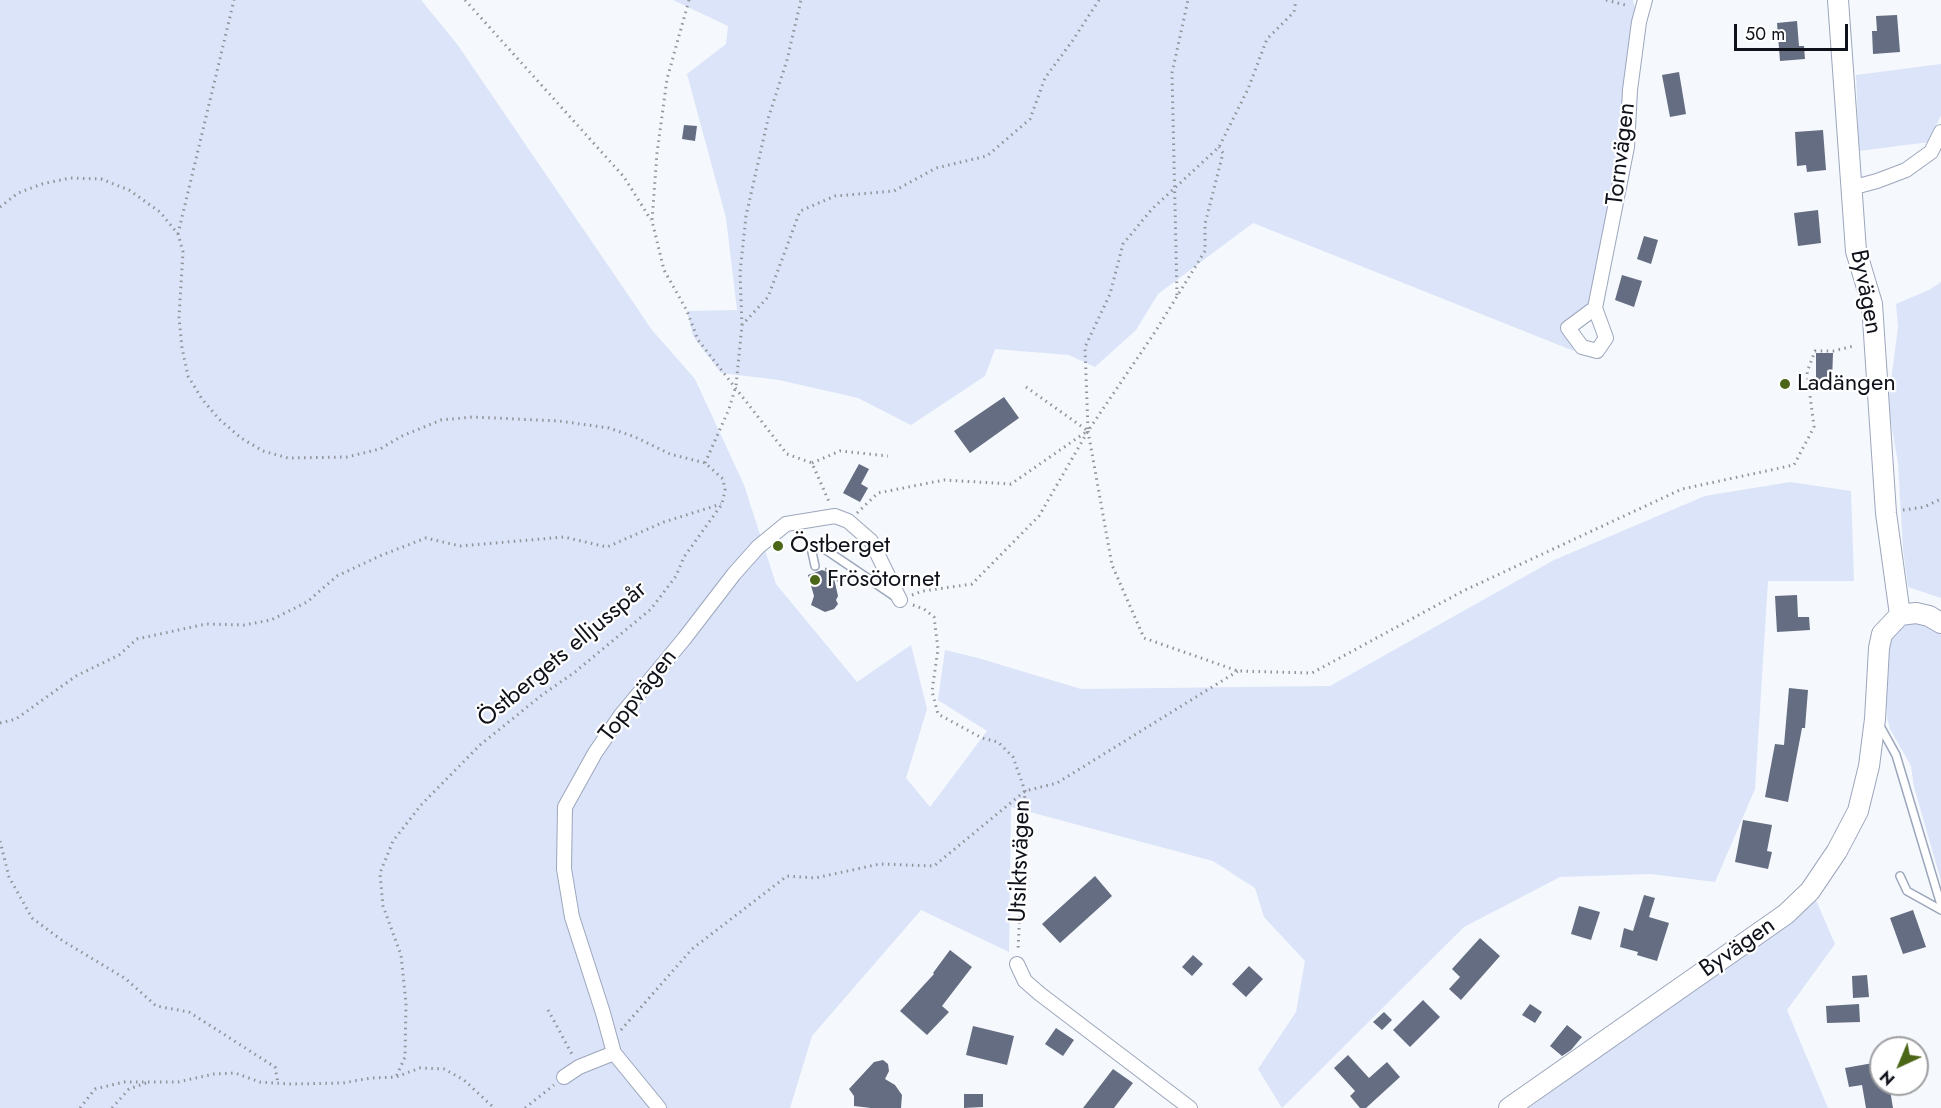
<!DOCTYPE html>
<html>
<head>
<meta charset="utf-8">
<style>
	body { margin:0 }
	#map { position:relative; width:1941px; height:1108px; overflow:hidden; background:#f5f8fc; font-family:Jost,sans-serif }
	canvas { display:block }
	.north { position:absolute; left:1869px; top:1036px; width:60px; height:60px; box-sizing:border-box; background:#fff; border:2px solid #9fa0a3; border-radius:50%; rotate:224deg; font-size:16px; font-weight:700; line-height:24px; text-align:center; color:#0f121a }
	.north::after { content:''; display:block; margin:auto; width:21px; height:27px; background:#4b6617; clip-path:polygon(50% 0,100% 100%,50% 72%,0 100%) }
	.scale { position:absolute; left:1734px; top:24px; width:114px; height:27px; box-sizing:border-box; border:3px solid #0f121a; border-top:0; padding-left:8px; font-size:18px; line-height:21px; white-space:nowrap; color:#0f121a; -webkit-text-stroke:4px #fff; paint-order:stroke }
</style>
</head>
<body>
<div id="map">
<canvas width="1941" height="1108"></canvas>
<div class="north">N</div>
<div class="scale">50 m</div>
</div>
<script>
const context = document.querySelector('canvas').getContext('2d');
context.lineJoin = 'round';
function fillPath(path, color) {
  context.fillStyle = color;
  context.fill(path, 'evenodd');
}
function shape(rows) {
  const path = new Path2D();
  for (const r of rows) {
    path.moveTo(r[0], r[1]);
    for (let i = 2; i < r.length; i += 2) path.lineTo(r[i], r[i + 1]);
  }
  return path;
}
function strokePath(path, color, width, dash) {
  context.strokeStyle = color;
  context.lineWidth = width;
  context.lineCap = dash ? 'butt' : 'round';
  context.setLineDash(dash || []);
  context.stroke(path);
}
function label(font, color, halo, rows, align = 'center') {
  context.font = font + ' Jost,sans-serif';
  context.lineWidth = 4.5;
  context.setLineDash([]);
  context.textBaseline = 'middle';
  context.strokeStyle = halo;
  context.fillStyle = color;
  for (const [text, x, y, turn = 0] of rows) {
    context.save();
    context.translate(x, y);
    context.rotate((+turn || 0) * Math.PI / 180);
    context.textAlign = isNaN(turn) ? turn : align;
    if (halo) context.strokeText(text, 0, 0);
    context.fillText(text, 0, 0);
    context.restore();
  }
}
fillPath(shape([
	[0,0,421,0,457,44,652,330,695,379,744,485,776,584,857,682,911,645,927,709,906,778,930,807,987,731,938,700,945,650,978,658,1081,689,1330,686,1554,560,1705,496,1790,482,1851,491,1854,581,1768,581,1755,789,1715,882,1651,874,1560,877,1464,927,1282,1108,1258,1069,1296,1012,1305,961,1264,917,1255,888,1213,861,1011,807,1009,952,921,910,812,1036,790,1108,0,1108],
	[673,0,1633,0,1636,12,1623,145,1590,304,1565,325,1574,351,1253,223,1158,294,1136,330,1095,367,1069,355,995,349,985,376,911,425,858,398,779,380,721,373,693,336,687,311,737,310,726,218,687,74,726,44,728,26],
	[1941,64,1941,115,1929,142,1859,151,1856,75],
	[1941,282,1941,598,1908,587,1903,549,1898,463,1888,405,1898,327,1896,304,1929,290],
	[1922,622,1932,626,1941,635,1941,881,1914,787,1911,766,1890,729,1887,718,1886,658,1888,645,1893,635,1900,627,1908,623],
	[1815,898,1835,944,1787,1010,1828,1108,1529,1108,1695,988]
]), '#dbe4f9');
fillPath(shape([
	[1897,15,1900,52,1873,54,1872,31,1877,31,1876,16],
	[1797,21,1799,46,1804,46,1805,59,1780,61,1777,23],
	[1679,72,1686,114,1670,117,1662,75],
	[684,125,697,126,695,141,682,139],
	[1823,130,1826,170,1807,172,1806,165,1797,166,1795,132],
	[1818,210,1821,243,1798,246,1794,213],
	[1644,236,1658,240,1651,264,1637,259],
	[1622,275,1642,281,1634,307,1615,300],
	[1816,353,1833,353,1832,381,1816,381],
	[1004,397,1019,418,970,453,954,431],
	[859,464,869,469,861,484,868,488,860,502,843,493],
	[822,570,833,574,838,596,836,600,838,604,834,609,825,612,811,605,814,596,808,575],
	[1797,595,1798,617,1809,617,1810,630,1777,632,1775,596],
	[1789,688,1808,690,1805,728,1802,728,1788,802,1765,797,1775,744,1784,745],
	[1743,820,1772,825,1767,851,1772,852,1768,869,1735,862],
	[1095,876,1112,896,1060,943,1042,924],
	[1644,895,1655,898,1649,917,1669,923,1657,961,1637,955,1638,952,1620,947,1624,928,1633,931],
	[1579,906,1600,912,1591,940,1571,934],
	[1913,910,1926,947,1903,954,1890,918],
	[1480,938,1500,956,1461,1000,1449,989,1460,977,1452,969],
	[950,950,972,967,942,1006,949,1012,927,1035,900,1011,934,974,933,973],
	[1193,955,1203,964,1192,976,1182,967],
	[1249,966,1263,979,1246,997,1232,984],
	[1867,975,1869,997,1853,998,1852,976],
	[1423,1000,1440,1017,1410,1047,1393,1030],
	[1530,1004,1542,1012,1535,1023,1522,1015],
	[1859,1004,1860,1022,1827,1023,1826,1006],
	[1384,1012,1392,1020,1382,1030,1373,1022],
	[1567,1025,1582,1037,1571,1050,1562,1056,1550,1046],
	[973,1026,1014,1036,1007,1065,966,1055],
	[1056,1028,1074,1040,1063,1056,1045,1044],
	[1348,1055,1369,1078,1387,1062,1400,1077,1366,1108,1360,1108,1350,1096,1355,1091,1334,1068],
	[883,1060,888,1064,889,1071,885,1079,895,1085,902,1095,901,1108,871,1108,854,1106,854,1096,849,1089,874,1062],
	[1873,1063,1876,1078,1881,1077,1881,1084,1889,1084,1893,1108,1866,1108,1862,1085,1849,1087,1845,1068],
	[1113,1069,1133,1083,1114,1108,1083,1108],
	[964,1094,983,1094,983,1107,964,1108]
]), '#646d81');
const lane = shape([
	[815,566,812,552,814,547,826,550,897,598],
	[1880,726,1896,755,1941,905],
	[1900,876,1907,891,1941,910]
]);
const street = shape([
	[1851,188,1877,181,1906,170,1931,152,1941,132],
	[1595,308,1568,328,1582,347,1597,351,1606,338,1595,308,1627,147,1630,90,1639,22,1645,0],
	[1017,964,1025,981,1040,994,1190,1108],
	[614,1053,603,1013,572,917,564,869,565,807,595,753,621,715,684,639,734,574,758,547,786,524,835,516,848,521,871,541,900,600],
	[564,1077,579,1067,614,1053,659,1108]
]);
const secondary = shape([
	[1900,615,1916,613,1929,616,1941,623],
	[1509,1108,1786,914,1810,891,1837,851,1858,811,1869,766,1875,719,1879,648,1882,634,1900,615,1886,513,1872,304,1856,251,1838,0]
]);
strokePath(lane, '#9ca6bc', 10);
strokePath(street, '#9ca6bc', 16);
strokePath(secondary, '#9ca6bc', 22);
strokePath(shape([
	[465,0,624,177,651,220],
	[689,0,667,79,657,153,652,221,664,270,687,311,698,340,787,454,812,463,830,504],
	[1606,0,1629,6],
	[0,207,18,193,42,184,70,178,101,179,129,190,160,212,178,234,183,252,179,317,182,348,188,376,202,399,219,419,241,438,263,451,288,458,347,457,380,449,402,436,441,420,473,417,559,421,609,428,635,437,670,454,705,463,723,479,725,490,722,504,684,557,676,576,651,609,575,672,542,695,480,745,421,805,393,841,380,873,383,906,401,955,406,1003,405,1057,396,1077],
	[178,234,234,0],
	[1177,295,1172,73,1188,0],
	[742,325,740,273,746,216,768,119,787,60,801,0],
	[1026,387,1088,431,1085,347,1110,294,1123,244,1152,209,1219,147,1248,89,1267,39,1294,12,1296,0],
	[1088,431,1112,565,1144,638,1238,671,1312,673,1463,591,1682,489,1794,465,1814,427,1807,372,1815,351,1833,351,1854,346],
	[705,463,729,409,736,386,742,325,768,297,800,211,835,196,894,191,936,168,987,156,1030,119,1045,78,1073,40,1099,0],
	[812,463,840,451,888,456],
	[1903,510,1924,507,1941,499],
	[857,513,878,493,944,480,1011,484,1086,432],
	[825,569,832,571,836,580,852,580],
	[912,595,923,591,972,584,1039,516,1088,431,1155,332,1205,251,1205,224,1223,153,1219,147],
	[913,605,924,609,934,617,938,649,932,691,938,714,982,738,998,742,1013,757,1025,791,1018,951],
	[0,723,16,719,76,676,119,655,137,639,206,624,244,625,271,620,307,602,337,576,382,555,426,538,460,546,564,537,607,547,664,522,721,504],
	[0,841,9,877,32,918,63,941,126,979,156,1006,189,1012,275,1067,278,1083],
	[548,1010,573,1056],
	[621,1030,692,949,787,876,815,878,880,864,934,866,1025,791,1057,783,1238,671],
	[80,1108,95,1089,124,1082,178,1082,214,1074,235,1073,260,1082,289,1084,343,1083,371,1078,396,1077,420,1068,444,1069,464,1080,494,1108],
	[112,1108,129,1089,146,1083],
	[525,1108,554,1085]
]), '#909399', 3, [1.5, 4.5]);
strokePath(lane, '#fff', 7);
strokePath(street, '#fff', 14);
strokePath(secondary, '#fff', 20);
for (const [x, y, r, color] of [
	[1785,384,6,"#4b6617"],
	[778,546,6,"#4b6617"],
	[815,580,6,"#4b6617"]
]) {
  const dot = new Path2D();
  dot.arc(x, y, r, 0, 2 * Math.PI);
  context.fillStyle = color;
  context.fill(dot);
  strokePath(dot, '#fff', 2);
}
label('24px', '#0f121a', '#fff', [
	["Tornvägen",1622,154,-83],
	["Byvägen",1865,292,79],
	["Östbergets elljusspår",563,655,-40],
	["Toppvägen",639,696,-52],
	["Utsiktsvägen",1021,861,-88],
	["Byvägen",1738,948,-35]
]);
label('24px', '#0f121a', '#fff', [
	["Ladängen",1797,384],
	["Östberget",790,546],
	["Frösötornet",827,580]
], 'left');
</script>
</body>
</html>
